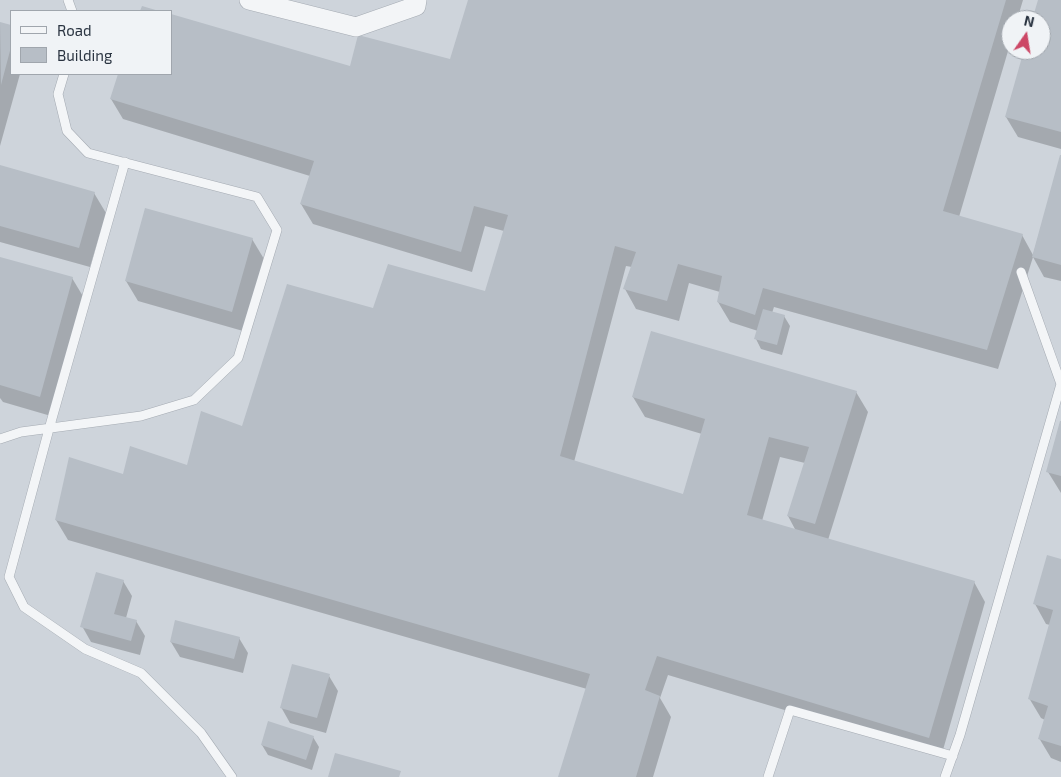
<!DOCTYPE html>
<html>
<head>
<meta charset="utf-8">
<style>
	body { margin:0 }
	#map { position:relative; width:1061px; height:777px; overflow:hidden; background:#e0e4e9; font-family:"Exo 2",sans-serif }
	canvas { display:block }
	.legend { position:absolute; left:10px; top:10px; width:162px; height:65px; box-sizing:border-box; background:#f0f3f6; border:1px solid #a0a6ad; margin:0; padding:6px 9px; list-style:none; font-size:15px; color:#293340 }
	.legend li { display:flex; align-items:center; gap:10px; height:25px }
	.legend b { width:25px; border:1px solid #a0a6ad }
	.north { position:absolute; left:1001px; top:10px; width:50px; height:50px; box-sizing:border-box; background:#f0f3f6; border:1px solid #a0a6ad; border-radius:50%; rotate:13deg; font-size:14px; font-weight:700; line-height:20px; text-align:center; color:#293340 }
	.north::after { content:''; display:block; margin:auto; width:18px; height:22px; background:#cc4766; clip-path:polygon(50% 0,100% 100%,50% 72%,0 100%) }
</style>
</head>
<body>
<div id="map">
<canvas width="1061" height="777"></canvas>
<ul class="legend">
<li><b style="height:6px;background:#f3f5f7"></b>Road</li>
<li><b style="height:14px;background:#b7bec6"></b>Building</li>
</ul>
<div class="north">N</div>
</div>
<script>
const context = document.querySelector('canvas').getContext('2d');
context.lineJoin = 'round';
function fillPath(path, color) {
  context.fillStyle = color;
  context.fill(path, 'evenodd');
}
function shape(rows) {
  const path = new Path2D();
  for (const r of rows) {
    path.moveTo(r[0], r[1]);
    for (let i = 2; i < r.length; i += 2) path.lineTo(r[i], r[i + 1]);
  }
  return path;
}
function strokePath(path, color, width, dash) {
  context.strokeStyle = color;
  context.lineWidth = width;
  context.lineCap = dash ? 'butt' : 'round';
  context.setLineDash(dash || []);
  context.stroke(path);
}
fillPath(shape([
	[0,0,1061,0,1061,777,0,777],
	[11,11,171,11,171,74,11,74],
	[1011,20,1041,20,1041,50,1011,50]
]), '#ced4db');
fillPath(shape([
	[469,0,1023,0,1017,20,1011,20,1011,41,959,217,1022,235,1033,255,1061,158,1061,281,1044,277,1033,257,998,369,774,307,772,313,784,316,790,326,782,355,761,349,756,339,758,331,730,322,718,302,720,292,689,283,679,321,636,309,625,289,632,267,626,266,574,462,683,496,702,434,645,417,633,397,856,392,868,412,828,540,974,582,985,602,941,757,668,675,660,698,671,717,653,777,560,777,587,689,68,540,56,520,124,476,188,466,243,428,486,293,504,231,485,226,472,272,313,224,301,204,310,176,123,119,111,99,120,74,171,74,351,68,451,60],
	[780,457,805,463,788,516,796,531,762,521],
	[1039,0,1061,0,1061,149,1018,137,1006,117,1025,50,1041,50,1041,20,1034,20],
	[0,23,11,26,11,74,20,74,0,146],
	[0,167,94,193,106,213,90,267,0,242],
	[252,239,264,259,243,331,138,301,126,281],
	[0,262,72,278,84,298,51,416,3,402,0,398],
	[1061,424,1061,493,1048,472],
	[1061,560,1061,762,1051,758,1039,738,1045,720,1041,718,1029,698,1050,625,1046,624,1035,604],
	[123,581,132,596,126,618,136,621,145,636,140,655,91,642,82,626],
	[239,638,248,653,243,673,180,657,171,642],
	[329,676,338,691,326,733,290,723,281,707],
	[313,737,319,747,312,770,268,755,262,745]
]), '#0003');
fillPath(shape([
	[468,0,1006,0,943,211,1023,234,987,350,763,288,755,315,717,302,722,276,678,264,667,301,623,289,636,252,615,246,560,456,683,494,705,419,632,397,651,331,857,391,815,524,787,516,809,447,769,437,747,515,975,581,929,738,657,656,645,690,660,696,636,777,558,777,590,674,55,520,69,457,123,474,130,446,187,465,201,411,242,426,287,284,373,308,388,264,485,291,508,215,474,206,461,252,300,204,314,161,110,99,118,74,171,74,171,14,350,66,358,35,450,59],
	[1038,0,1061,0,1061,132,1005,117,1024,50,1041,50,1041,20,1032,20],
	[142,6,159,11,140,11],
	[0,22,11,25,11,47,1,85],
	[1060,155,1061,155,1061,265,1032,257],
	[0,165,95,192,79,248,0,226],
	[145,208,253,238,232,312,125,281],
	[0,257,73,277,40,397,0,385],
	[763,309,785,315,777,345,754,339],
	[1060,421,1061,421,1061,476,1046,472],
	[1047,555,1061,559,1061,746,1038,739,1048,706,1028,699,1053,610,1033,604],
	[96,572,124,580,114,614,137,620,131,641,80,627],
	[175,620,240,637,234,659,170,642],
	[292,664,330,674,317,718,280,708],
	[268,721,314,736,306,760,261,745],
	[335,753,401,771,399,777,328,777]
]), '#b7bec6');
const service = shape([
	[68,0,72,11],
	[125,162,49,429,9,577,24,607,85,649,141,673,201,733,232,777],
	[1021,272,1061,384],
	[0,439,21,432,141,416,194,400,238,358,277,230,257,197,88,153,67,131,58,94,64,74],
	[768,777,790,710,953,756],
	[945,777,960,735,1061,384]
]);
const minor = shape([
	[249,0,356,27,416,6,417,0]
]);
strokePath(service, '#a5abb3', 10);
strokePath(minor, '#a5abb3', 20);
strokePath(service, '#f3f5f7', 9);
strokePath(minor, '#f3f5f7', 19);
</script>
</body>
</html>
